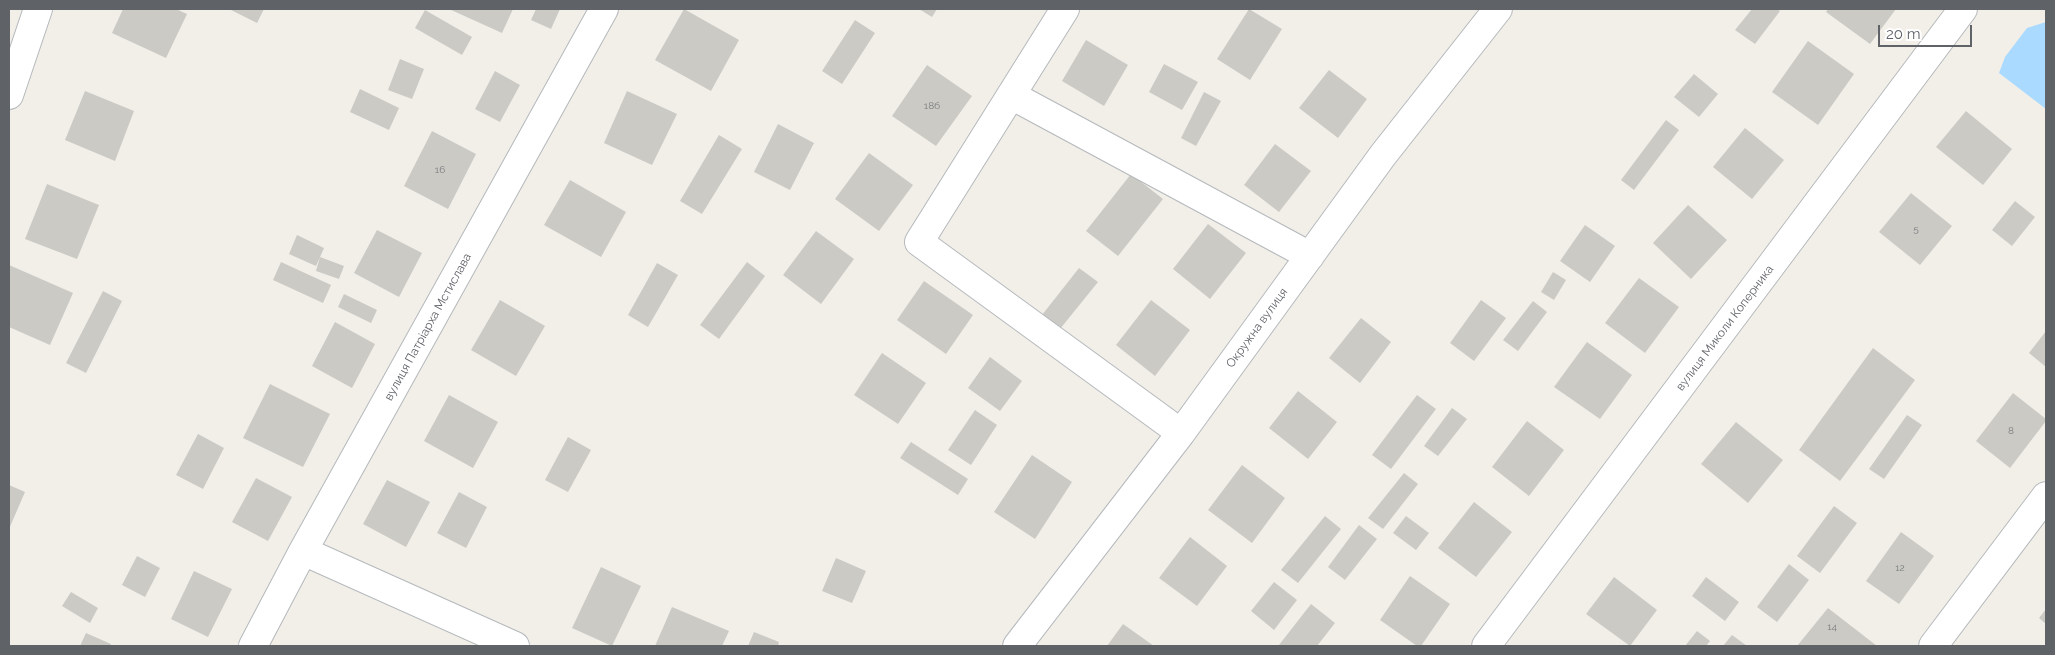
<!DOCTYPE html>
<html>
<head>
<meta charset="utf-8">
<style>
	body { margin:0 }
	#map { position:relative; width:2055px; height:655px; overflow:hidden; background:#f1efe8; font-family:Raleway,sans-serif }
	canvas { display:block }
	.frame { position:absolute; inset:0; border:10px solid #5f6368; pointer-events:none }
	.scale { position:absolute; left:1878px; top:25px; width:94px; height:22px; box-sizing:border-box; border:2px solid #5f6368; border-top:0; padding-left:6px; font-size:15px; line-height:18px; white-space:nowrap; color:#5f6368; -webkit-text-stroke:4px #fff; paint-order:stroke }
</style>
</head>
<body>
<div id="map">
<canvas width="2055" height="655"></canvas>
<div class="frame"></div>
<div class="scale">20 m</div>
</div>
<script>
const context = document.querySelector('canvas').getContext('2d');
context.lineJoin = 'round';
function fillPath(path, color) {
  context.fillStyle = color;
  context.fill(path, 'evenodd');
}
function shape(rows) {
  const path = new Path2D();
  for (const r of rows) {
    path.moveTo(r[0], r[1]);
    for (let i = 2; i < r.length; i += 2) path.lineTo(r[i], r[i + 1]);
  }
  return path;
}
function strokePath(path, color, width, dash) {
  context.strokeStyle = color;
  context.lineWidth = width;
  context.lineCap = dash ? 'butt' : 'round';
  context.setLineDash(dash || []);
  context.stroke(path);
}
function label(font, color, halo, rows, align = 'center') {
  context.font = font + ' Raleway,sans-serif';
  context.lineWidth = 5;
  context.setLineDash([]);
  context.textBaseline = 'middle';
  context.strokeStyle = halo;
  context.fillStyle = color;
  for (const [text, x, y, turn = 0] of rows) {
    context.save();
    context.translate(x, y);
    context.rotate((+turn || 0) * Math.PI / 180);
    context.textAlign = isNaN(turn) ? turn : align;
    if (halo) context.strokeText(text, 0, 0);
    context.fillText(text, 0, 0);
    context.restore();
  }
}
fillPath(shape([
	[2046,22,2046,109,1999,73,2005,57,2027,28]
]), '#aadaff');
fillPath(shape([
	[123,9,176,9,187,14,166,58,112,33],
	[229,9,264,9,257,23],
	[449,9,513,9,502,33],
	[536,9,560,9,551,29,531,20],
	[684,9,739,40,711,91,655,60],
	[919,9,937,9,932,17],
	[1249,9,1282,29,1250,80,1217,59],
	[1752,9,1777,9,1780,11,1755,44,1735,30],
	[1828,9,1896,9,1870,44,1826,12],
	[425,10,472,37,462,55,415,28],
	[855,20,875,33,842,84,822,71],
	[1086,40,1128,65,1104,106,1062,81],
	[1808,41,1854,74,1818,125,1772,92],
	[400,59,424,69,412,99,388,90],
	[1164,64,1198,82,1182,110,1149,92],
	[927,65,972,96,936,146,892,116],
	[1329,70,1367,99,1338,138,1299,108],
	[495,71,520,85,500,122,475,109],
	[1694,74,1718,94,1699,117,1674,97],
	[360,89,399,108,389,130,350,112],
	[85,91,134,111,115,161,65,140],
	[627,91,677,114,652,165,604,143],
	[1204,92,1221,101,1196,146,1181,138],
	[1966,111,2012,149,1983,185,1936,147],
	[1666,120,1679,130,1634,190,1621,180],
	[778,124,814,143,790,190,754,172],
	[1745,128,1784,160,1752,199,1713,167],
	[432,131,476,154,448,209,404,186],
	[719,135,742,149,702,214,680,201],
	[1275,144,1311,171,1279,212,1244,185],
	[869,153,913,185,879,231,835,199],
	[1131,174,1163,199,1118,256,1086,231],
	[570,180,626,212,601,257,544,225],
	[47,184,99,205,77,259,25,239],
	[1911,193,1952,226,1920,265,1879,232],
	[2015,201,2035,217,2012,246,1992,230],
	[1688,205,1727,240,1691,279,1653,243],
	[1208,224,1246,253,1210,299,1173,269],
	[1585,225,1615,246,1590,282,1560,261],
	[377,230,422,253,399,297,354,273],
	[816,231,854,259,821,304,783,275],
	[297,235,324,248,320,257,344,266,339,279,316,271,320,257,316,266,289,254],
	[281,262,331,285,323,303,273,280],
	[747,262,765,276,719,339,700,325],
	[657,263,678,275,648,327,628,315],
	[9,265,73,293,50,345,9,327],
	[1079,268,1098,282,1060,329,1042,315],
	[1553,272,1566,280,1554,300,1541,292],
	[1639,278,1679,307,1645,353,1605,323],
	[924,281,973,315,946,354,897,320],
	[103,291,122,301,86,373,66,363],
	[344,294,377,310,371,323,338,307],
	[500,300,545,326,516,376,471,350],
	[1151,300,1190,330,1155,376,1116,345],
	[1481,300,1506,318,1474,361,1450,343],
	[1533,301,1547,312,1518,351,1503,340],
	[1361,318,1391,342,1360,383,1329,358],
	[335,322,375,344,352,388,312,366],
	[2046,331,2046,367,2029,353],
	[1587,342,1632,375,1600,419,1554,387],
	[1873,348,1915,380,1840,481,1799,450],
	[882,353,926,383,898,424,854,395],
	[990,357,1022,381,1000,411,968,388],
	[270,384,330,414,303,467,243,438],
	[1298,391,1337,422,1308,459,1269,428],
	[2013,393,2046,419,2046,421,2010,468,1976,441],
	[449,395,498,422,473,468,424,441],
	[1417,395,1436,409,1391,469,1372,455],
	[1452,408,1467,419,1438,456,1424,446],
	[975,410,997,425,971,465,948,450],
	[1907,415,1922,425,1884,479,1869,469],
	[1527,421,1564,450,1529,496,1492,467],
	[1736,422,1783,460,1748,503,1701,464],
	[198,434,224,448,203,489,176,475],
	[568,437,591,450,568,492,545,480],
	[911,442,968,479,958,495,900,458],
	[1032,455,1072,482,1035,539,994,512],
	[1242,465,1285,498,1252,543,1208,510],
	[1404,473,1418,484,1383,529,1368,518],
	[256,478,292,497,268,541,232,522],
	[387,480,430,502,406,547,363,524],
	[9,485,25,492,9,529],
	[459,492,487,507,466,548,437,533],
	[1474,502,1512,532,1476,577,1438,548],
	[1834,506,1857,523,1820,573,1797,556],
	[1325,516,1341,529,1298,583,1281,570],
	[1406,516,1429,533,1416,550,1393,533],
	[1359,525,1377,539,1345,580,1328,567],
	[1901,532,1934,556,1899,604,1866,581],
	[1190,537,1227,566,1197,606,1159,578],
	[137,556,160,568,145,597,122,585],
	[836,558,866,571,852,603,822,591],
	[1789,564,1809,580,1777,622,1757,607],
	[601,567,641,586,612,646,572,628],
	[194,571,232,589,208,637,171,619],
	[1410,576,1450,604,1421,646,1417,646,1380,620],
	[1614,577,1657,610,1630,646,1586,614],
	[1706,577,1739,602,1725,621,1692,596],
	[1274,582,1297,600,1274,630,1251,611],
	[71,592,98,608,90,623,62,606],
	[1311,604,1335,623,1317,646,1280,646,1279,645],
	[672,607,729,631,722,646,655,646],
	[1828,608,1877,646,1797,646],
	[2046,609,2046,624,2039,618],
	[1123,624,1154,646,1107,646],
	[1697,631,1710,641,1706,646,1685,646],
	[754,632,779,642,778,646,748,646],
	[86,633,111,644,110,646,80,646],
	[1732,635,1747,646,1723,646]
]), '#cccac5');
const minor = shape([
	[1065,9,919,242,1181,433],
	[9,95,38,9],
	[1011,95,1310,256],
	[303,551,515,646],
	[253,646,303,551,604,9],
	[1017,646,1181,433,1383,155,1498,9],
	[1486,646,1963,9],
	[1933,646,2046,496]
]);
strokePath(minor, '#b5b8bc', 30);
strokePath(minor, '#fff', 28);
label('10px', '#7a7d7f', null, [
	["18б",932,106],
	["16",440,170],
	["5",1916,229],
	["8",2011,431],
	["12",1900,568],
	["14",1832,627]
]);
label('12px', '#5f6368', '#fff', [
	["вулиця Патріарха Мстислава",428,327,-61],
	["Окружна вулиця",1257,328,-54],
	["вулиця Миколи Коперника",1725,328,-53]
]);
</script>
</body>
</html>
